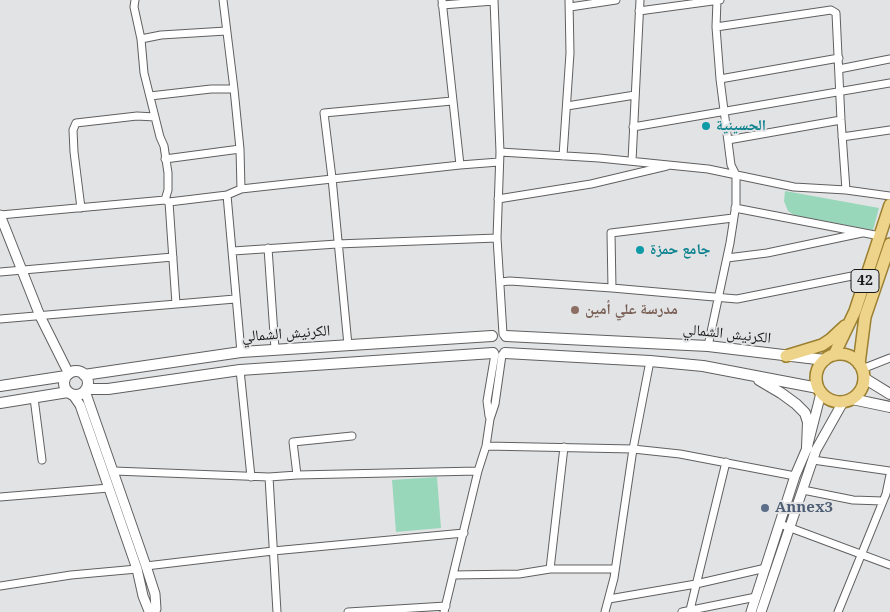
<!DOCTYPE html>
<html>
<head>
<meta charset="utf-8">
<style>
	body { margin:0 }
	canvas { display:block; background:#e2e3e4 }
</style>
</head>
<body>
<canvas width="890" height="612"></canvas>
<script>
const context = document.querySelector('canvas').getContext('2d');
context.lineJoin = 'round';
function fillPath(path, color) {
  context.fillStyle = color;
  context.fill(path, 'evenodd');
}
function shape(rows) {
  const path = new Path2D();
  for (const r of rows) {
    if (r.length === 3) {
      path.moveTo(r[0] + r[2], r[1]);
      path.arc(r[0], r[1], r[2], 0, 2 * Math.PI);
      continue;
    }
    path.moveTo(r[0], r[1]);
    for (let i = 2; i < r.length; i += 2) path.lineTo(r[i], r[i + 1]);
  }
  return path;
}
function strokePath(path, color, width, dash) {
  context.strokeStyle = color;
  context.lineWidth = width;
  context.lineCap = dash ? 'butt' : 'round';
  context.setLineDash(dash || []);
  context.stroke(path);
}
function label(font, color, halo, rows, align = 'center') {
  context.font = font + ' "Noto Serif","Noto Naskh Arabic",serif';
  context.lineWidth = 4;
  context.setLineDash([]);
  context.textBaseline = 'middle';
  context.strokeStyle = halo;
  context.fillStyle = color;
  for (const [text, x, y, turn = 0] of rows) {
    context.save();
    context.translate(x, y);
    context.rotate((+turn || 0) * Math.PI / 180);
    context.textAlign = isNaN(turn) ? turn : align;
    if (halo) context.strokeText(text, 0, 0);
    context.fillText(text, 0, 0);
    context.restore();
  }
}
fillPath(shape([
	[785,191,879,208,873,230,794,215,788,211,784,201],
	[437,477,441,528,396,532,392,480]
]), '#99d7bb');
const minor = shape([
	[135,0,134,7,141,39,144,73,160,137,164,146,168,173,168,190,165,200],
	[223,0,234,89,240,149,241,189],
	[442,0,460,165],
	[494,0,500,152,497,238,503,334],
	[442,5,494,1],
	[570,7,616,0],
	[639,11,720,0],
	[716,27,831,10,836,13,841,120,846,190],
	[141,39,161,35,226,31],
	[839,69,890,59],
	[720,79,839,58],
	[150,96,211,89,234,89],
	[567,106,635,95],
	[633,127,890,83],
	[842,137,890,130],
	[728,140,841,120],
	[500,152,599,158,708,169,794,187,846,190,890,196],
	[563,156,570,53,569,0],
	[165,159,240,149],
	[632,161,640,0],
	[227,195,241,352],
	[498,199,591,184,667,166],
	[169,202,176,304],
	[81,208,74,152,73,130,76,123,137,116,155,117],
	[735,208,880,236],
	[0,215,165,200,169,202,227,195,241,189,259,187,460,165,499,162],
	[268,248,275,349],
	[233,251,337,244,497,238],
	[727,258,767,253,862,233],
	[0,272,173,257],
	[500,282,510,281,612,288,737,299,867,273],
	[612,288,611,233,733,218],
	[0,319,235,299],
	[348,345,332,178,324,113,452,101],
	[708,346,730,243,736,204,736,175,731,165,720,79,716,27,717,0],
	[862,369,890,358],
	[240,370,251,477],
	[34,398,42,460],
	[489,416,487,401,495,354],
	[486,446,633,449,680,454,795,476],
	[813,460,890,471],
	[114,471,269,477,297,475,478,471],
	[297,475,293,442,352,436],
	[269,477,277,612],
	[803,490,853,500,883,501],
	[0,497,109,488],
	[780,524,890,565],
	[146,566,273,551,464,533],
	[550,569,564,447],
	[453,575,519,574,550,569,615,569],
	[0,586,71,575,137,569],
	[609,599,696,584,766,568],
	[690,610,726,462],
	[348,612,446,606],
	[444,612,478,471,486,446,490,419,495,404,502,355],
	[605,612,614,578,633,449,650,361],
	[682,612,756,597],
	[838,612,886,494,890,475]
]);
const tertiary = shape([
	[0,215,40,316,69,374],
	[85,391,146,566,155,594,156,609],
	[73,395,80,405,137,569,143,596,149,611],
	[751,612,795,476,807,448,821,393],
	[761,612,816,450,843,402]
]);
const secondary = shape([
	[506,336,708,346,825,360],
	[505,353,650,361,703,366,818,388],
	[76,383,12],
	[84,375,241,352,492,336],
	[864,378,890,394],
	[759,380,781,393,796,404,805,413,808,422,807,448],
	[0,386,66,376],
	[86,389,108,389,240,370,493,353],
	[852,399,890,407],
	[0,403,68,392]
]);
const primary = shape([
	[840,378,24],
	[834,355,855,311,890,205],
	[786,356,822,345,831,339,845,326],
	[859,364,865,317,890,244]
]);
strokePath(minor, '#606061', 9);
strokePath(tertiary, '#606061', 11);
strokePath(secondary, '#606061', 12);
strokePath(primary, '#9c8031', 14);
strokePath(minor, '#fff', 7);
strokePath(tertiary, '#fff', 9);
strokePath(secondary, '#fff', 10);
strokePath(primary, '#eed48b', 11);
for (const [x, y, r, color] of [
	[706,126,5,"#0f9aa8"],
	[640,250,5,"#0f9aa8"],
	[575,310,5,"#8d6e63"],
	[765,508,5,"#5c6f8a"]
]) {
  const dot = new Path2D();
  dot.arc(x, y, r, 0, 2 * Math.PI);
  context.fillStyle = color;
  context.fill(dot);
  strokePath(dot, '#e2e3e4', 2);
}
for (const [x, y, w] of [
	[865,281,28]
]) {
  const box = new Path2D();
  box.roundRect(x - w / 2, y - 11.5, w, 23, 4);
  context.fillStyle = '#e2e3e4';
  context.fill(box);
  strokePath(box, '#19191a', 1);
}
label('bold 14px', '#19191a', null, [
	["42",865,281]
]);
label('bold 15px', '#0d838f', '#e2e3e4', [
	["الحسينية",716,126],
	["جامع حمزة",650,250]
], 'left');
label('bold 15px', '#785e54', '#e2e3e4', [
	["مدرسة علي أمين",585,310]
], 'left');
label('15px', '#19191a', '#e2e3e4', [
	["الكرنيش الشمالي",286,334,-4],
	["الكرنيش الشمالي",727,334,6]
]);
label('bold 15px', '#4e5e75', '#e2e3e4', [
	["Annex3",775,508]
], 'left');
</script>
</body>
</html>
